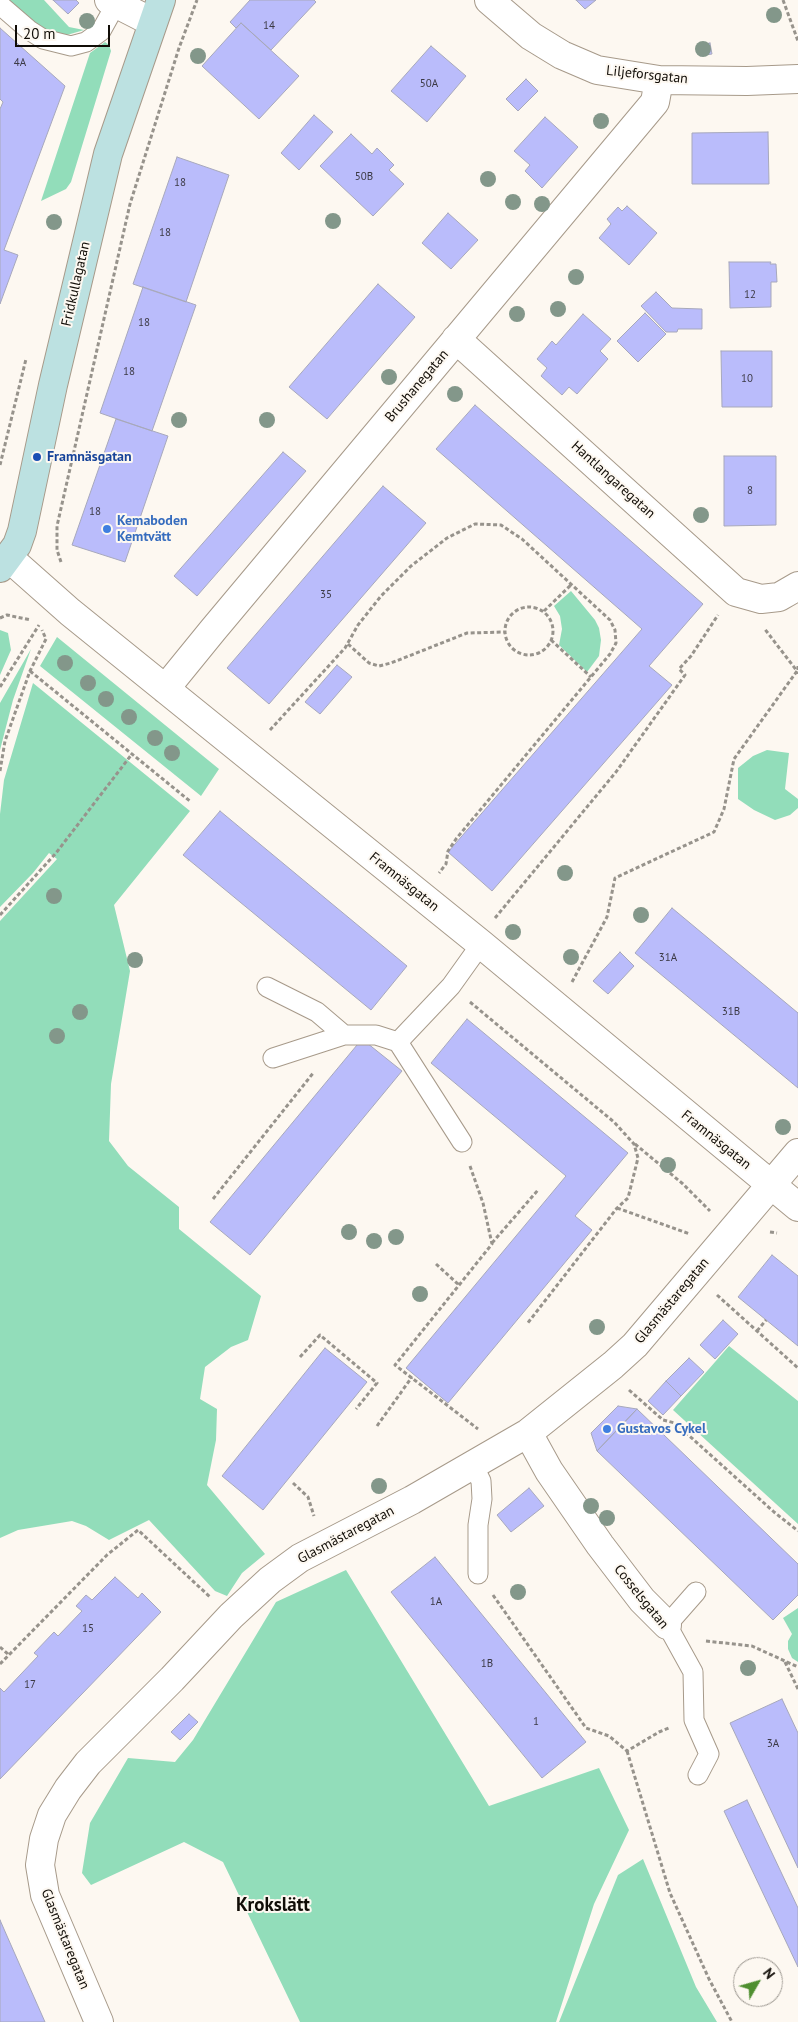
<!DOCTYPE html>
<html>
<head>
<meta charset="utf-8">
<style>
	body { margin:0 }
	#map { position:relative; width:798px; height:2022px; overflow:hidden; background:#fdf8f1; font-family:"PT Sans",sans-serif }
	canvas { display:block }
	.north { position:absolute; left:733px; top:1957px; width:50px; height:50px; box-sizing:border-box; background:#fdf8f1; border:1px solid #9f9a93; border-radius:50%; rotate:52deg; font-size:14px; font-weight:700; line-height:20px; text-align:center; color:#110d07 }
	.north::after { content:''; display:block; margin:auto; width:18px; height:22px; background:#4f8f30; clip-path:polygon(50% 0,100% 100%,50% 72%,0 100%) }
	.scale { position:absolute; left:15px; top:25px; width:95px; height:22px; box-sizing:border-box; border:2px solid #110d07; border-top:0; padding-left:6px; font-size:15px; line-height:18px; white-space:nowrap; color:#110d07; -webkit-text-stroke:4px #fdf8f1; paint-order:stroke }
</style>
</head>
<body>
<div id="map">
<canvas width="798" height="2022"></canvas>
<div class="north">N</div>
<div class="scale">20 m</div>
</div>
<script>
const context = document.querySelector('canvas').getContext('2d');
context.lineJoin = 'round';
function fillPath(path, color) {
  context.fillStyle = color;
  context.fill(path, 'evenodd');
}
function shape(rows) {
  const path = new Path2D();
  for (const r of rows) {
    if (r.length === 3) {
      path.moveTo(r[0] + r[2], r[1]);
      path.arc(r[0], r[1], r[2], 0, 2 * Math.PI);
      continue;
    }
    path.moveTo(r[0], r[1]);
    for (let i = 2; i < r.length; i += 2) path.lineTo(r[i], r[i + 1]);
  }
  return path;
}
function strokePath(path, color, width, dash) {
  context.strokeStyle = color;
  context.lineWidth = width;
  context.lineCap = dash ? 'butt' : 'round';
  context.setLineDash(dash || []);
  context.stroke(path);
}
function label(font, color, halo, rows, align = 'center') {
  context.font = font + ' "PT Sans",sans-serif';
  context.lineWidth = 4;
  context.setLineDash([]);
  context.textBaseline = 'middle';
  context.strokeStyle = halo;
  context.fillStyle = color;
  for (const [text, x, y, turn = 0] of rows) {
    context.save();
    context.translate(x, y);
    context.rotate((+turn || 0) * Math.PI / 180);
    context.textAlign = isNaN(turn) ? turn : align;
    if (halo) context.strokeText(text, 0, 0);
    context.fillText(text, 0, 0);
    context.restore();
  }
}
fillPath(shape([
	[5,0,44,0,69,27,84,30,67,35,44,30],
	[105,42,109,45,111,51,71,182,66,189,41,201,90,53],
	[571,591,595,620,599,628,601,640,599,656,587,672,559,645,562,629,560,616,554,606],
	[0,630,8,633,11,650,0,675],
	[57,637,219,769,201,796,40,666],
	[31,649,13,700,0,750,0,703],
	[33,683,190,811,114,905,130,971,111,1084,109,1141,128,1166,179,1207,179,1229,261,1296,248,1340,231,1347,205,1367,200,1399,217,1409,216,1440,207,1485,265,1554,242,1573,227,1596,215,1591,149,1520,109,1540,86,1526,72,1521,18,1530,0,1538,0,921,57,859,49,853,33,873,0,907,0,814,4,780],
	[767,750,789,753,785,789,798,799,798,808,790,815,775,820,754,810,738,799,738,768,753,756],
	[729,1346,798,1401,798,1524,673,1410],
	[346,1570,489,1806,599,1768,629,1830,594,1904,556,2022,300,2022,223,1862,184,1842,91,1885,82,1873,90,1823,128,1758,175,1762,193,1740,276,1602],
	[798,1608,798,1662,792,1658,788,1649,788,1641,792,1634,783,1618],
	[643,1859,696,1987,717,2022,559,2022,618,1875]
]), '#92ddba');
const building = shape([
	[53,0,76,0,79,3,68,14,53,0],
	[250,0,314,0,316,2,271,50,241,23,236,28,230,22,250,0],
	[576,0,596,0,585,9,576,0],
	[241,23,299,76,259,119,202,66,241,23],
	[0,28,65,86,4,250,18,255,0,304,0,109,3,102,0,99,0,28],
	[710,43,712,54,700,56,698,45,710,43],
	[431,46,466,76,427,122,391,91,431,46],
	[526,79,538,91,518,111,506,99,526,79],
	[314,115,333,132,299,170,281,153,314,115],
	[545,117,578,147,542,188,525,171,530,165,514,151,545,117],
	[768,132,769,184,692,184,692,133,768,132],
	[351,134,372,154,377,148,394,165,389,170,404,184,373,216,320,166,351,134],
	[177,157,229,175,186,302,133,284,177,157],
	[627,206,657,233,629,265,599,238,611,224,607,219,618,207,622,211,627,206],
	[448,213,478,240,451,269,422,243,448,213],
	[729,262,771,262,770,264,776,264,777,282,771,282,771,307,730,308,729,262],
	[378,284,415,317,327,419,289,387,378,284],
	[143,287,196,305,152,431,100,413,143,287],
	[656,292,672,308,702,309,702,329,678,329,677,332,666,332,641,306,656,292],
	[645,313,666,334,638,362,617,341,645,313],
	[583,314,611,339,600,351,608,359,577,394,569,387,562,395,541,376,547,368,537,359,552,341,556,345,583,314],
	[721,351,772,351,772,407,722,407,721,351],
	[475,405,703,604,649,666,672,685,492,891,448,852,642,629,436,449,475,405],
	[116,419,168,436,125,562,72,545,116,419],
	[283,452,306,471,197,596,174,576,283,452],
	[724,456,776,456,776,525,724,526,724,456],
	[383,486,426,523,269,704,227,668,383,486],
	[337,665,352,677,320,714,305,702,337,665],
	[220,811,407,966,371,1010,183,855,220,811],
	[672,908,798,1013,798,1088,635,953,672,908],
	[620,952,634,966,608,994,593,981,620,952],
	[467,1019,628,1153,575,1216,592,1230,448,1403,406,1368,566,1176,431,1063,467,1019],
	[362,1039,402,1071,250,1255,210,1222,362,1039],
	[772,1255,798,1276,798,1346,738,1297,772,1255],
	[723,1320,738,1334,715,1359,700,1345,723,1320],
	[325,1348,367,1382,263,1510,222,1476,325,1348],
	[689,1358,704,1372,681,1396,666,1381,689,1358],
	[666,1381,681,1396,663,1415,648,1401,666,1381],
	[618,1406,637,1409,597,1451,591,1433,618,1406],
	[637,1409,798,1564,798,1595,773,1620,597,1451,637,1409],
	[529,1488,544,1506,511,1532,497,1515,529,1488],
	[435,1557,586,1742,542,1778,391,1592,435,1557],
	[115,1577,138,1598,142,1593,161,1612,0,1779,0,1688,4,1692,38,1656,34,1653,54,1632,58,1636,82,1611,76,1606,86,1595,92,1600,115,1577],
	[782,1699,798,1733,798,1868,730,1723,782,1699],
	[189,1714,198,1722,180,1740,171,1732,189,1714],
	[747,1800,798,1908,798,1967,724,1811,747,1800],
	[0,1920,7,1936,45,2022,0,2022,0,1920]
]);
fillPath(building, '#babcfb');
strokePath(building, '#a7a8bb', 1);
const lane = shape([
	[0,5,29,30,43,39,71,46,86,42,101,31,116,4],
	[267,987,317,1012,344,1035],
	[398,1042,462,1142],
	[273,1058,344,1035,376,1035,398,1042,451,986,481,944],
	[473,1465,481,1481,482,1499,478,1525,478,1574],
	[696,1592,667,1625,693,1672,694,1720,709,1754,698,1775]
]);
const street = shape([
	[109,0,152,22],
	[489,0,531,36,562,55,597,70,659,80,747,81,798,79],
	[456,339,736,592,761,599,779,597,798,586],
	[9,558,70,612,481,944,798,1207],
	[165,689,213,630,655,102,659,80],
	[528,1433,549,1471,600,1545,642,1600,667,1625],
	[99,2022,45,1895,40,1865,44,1839,52,1815,68,1789,88,1763,172,1679,231,1616,270,1580,300,1558,412,1500,528,1433,613,1365,635,1345,798,1153]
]);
const secondary = shape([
	[0,568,17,545,22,531,53,385,108,154,161,0]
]);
strokePath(lane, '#a79a8a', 21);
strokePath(street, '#a79a8a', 30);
strokePath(secondary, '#a79a8a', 30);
strokePath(shape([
	[783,0,798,41],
	[0,465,26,359],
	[61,562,57,550,57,526,130,204,179,48,197,0],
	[529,631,24],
	[544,611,572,584],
	[0,618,7,615,31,620],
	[551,640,591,677],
	[348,644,369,663,379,666,391,663,467,633,505,632],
	[798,666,798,674],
	[30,671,191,802],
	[0,687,39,625],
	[270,730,345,648,358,625,381,596,411,566,447,538,475,524,501,525,522,539,610,620,615,630,616,643,610,654,456,839,448,851,446,864,439,873],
	[0,771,5,741,30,671,46,639,42,630],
	[0,915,56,853,132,754],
	[495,918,616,772,685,675,679,669,691,656,718,615],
	[572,982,607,917,615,878,714,832,724,809,734,759,797,671,764,628],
	[470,1002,614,1122,634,1144,638,1158,628,1198,617,1208,527,1324],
	[635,1144,683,1184,710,1211],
	[470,1166,483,1203,492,1244,395,1365,478,1429],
	[213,1199,314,1072],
	[617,1208,690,1234],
	[770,1232,777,1233],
	[492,1243,538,1190],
	[436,1264,459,1285],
	[717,1295,798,1368],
	[757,1331,766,1320],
	[300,1357,320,1335,377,1383,356,1409],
	[629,1390,663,1420,675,1423,774,1512,798,1531],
	[377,1426,412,1377],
	[293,1483,308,1497,314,1516],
	[493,1595,586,1728,609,1736,627,1751,659,1732,669,1728],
	[706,1641,752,1646,798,1667],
	[0,1647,9,1655],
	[785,1662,798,1689],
	[0,1664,107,1555,138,1530,210,1597],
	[627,1751,670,1893,709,1979,732,2022]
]), '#97938c', 3, [4, 2.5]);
strokePath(lane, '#fff', 19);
strokePath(street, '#fff', 28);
strokePath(secondary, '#bce1e1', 28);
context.fillStyle = '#83978a';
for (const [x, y] of [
	[774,15],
	[87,21],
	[703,49],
	[198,56],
	[601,121],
	[488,179],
	[513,202],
	[542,204],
	[333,221],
	[54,222],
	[576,277],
	[558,309],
	[517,314],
	[389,377],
	[455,394],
	[179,420],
	[267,420],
	[701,515],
	[65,663],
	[88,683],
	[106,699],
	[129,717],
	[155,738],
	[172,753],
	[565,873],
	[54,896],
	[641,915],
	[513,932],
	[571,957],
	[135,960],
	[80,1012],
	[57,1036],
	[783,1127],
	[668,1165],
	[349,1232],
	[396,1237],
	[374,1241],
	[420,1294],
	[597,1327],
	[379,1486],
	[591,1506],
	[607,1518],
	[518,1592],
	[748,1668]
]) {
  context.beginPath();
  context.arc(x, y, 8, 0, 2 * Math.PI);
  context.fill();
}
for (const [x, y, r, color] of [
	[37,457,5,"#1a4fb4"],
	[107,529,5,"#3f7fe0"],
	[607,1429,5,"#3f7fe0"]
]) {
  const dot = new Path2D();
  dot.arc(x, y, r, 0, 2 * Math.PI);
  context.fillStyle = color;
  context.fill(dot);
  strokePath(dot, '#fdf8f1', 2);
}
label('11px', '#3b3944', null, [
	["14",269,26],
	["4A",20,63],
	["50A",429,84],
	["50B",364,177],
	["18",180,183],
	["18",165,233],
	["12",750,295],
	["18",144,323],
	["18",129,372],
	["10",747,379],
	["8",750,491],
	["18",95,512],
	["35",326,595],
	["31A",668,958],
	["31B",731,1012],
	["1A",436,1602],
	["15",88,1629],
	["1B",487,1664],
	["17",30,1685],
	["1",536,1722],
	["3A",773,1744]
]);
label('14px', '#110d07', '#fdf8f1', [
	["Liljeforsgatan",647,75,6],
	["Fridkullagatan",76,284,-77],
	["Brushanegatan",417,386,-50],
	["Hantlangaregatan",613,480,42],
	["Framnäsgatan",404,882,39],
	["Framnäsgatan",716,1140,39],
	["Glasmästaregatan",672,1301,-50],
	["Glasmästaregatan",346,1535,-28],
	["Cosselsgatan",641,1597,51],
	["Glasmästaregatan",65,1939,68]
]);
label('bold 14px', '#164399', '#fdf8f1', [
	["Framnäsgatan",47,457]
], 'left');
label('bold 14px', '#366cbe', '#fdf8f1', [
	["Kemaboden",117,521],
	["Kemtvätt",117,537],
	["Gustavos Cykel",617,1429]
], 'left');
label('bold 19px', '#110d07', '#fdf8f1', [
	["Krokslätt",273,1906]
]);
</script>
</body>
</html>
